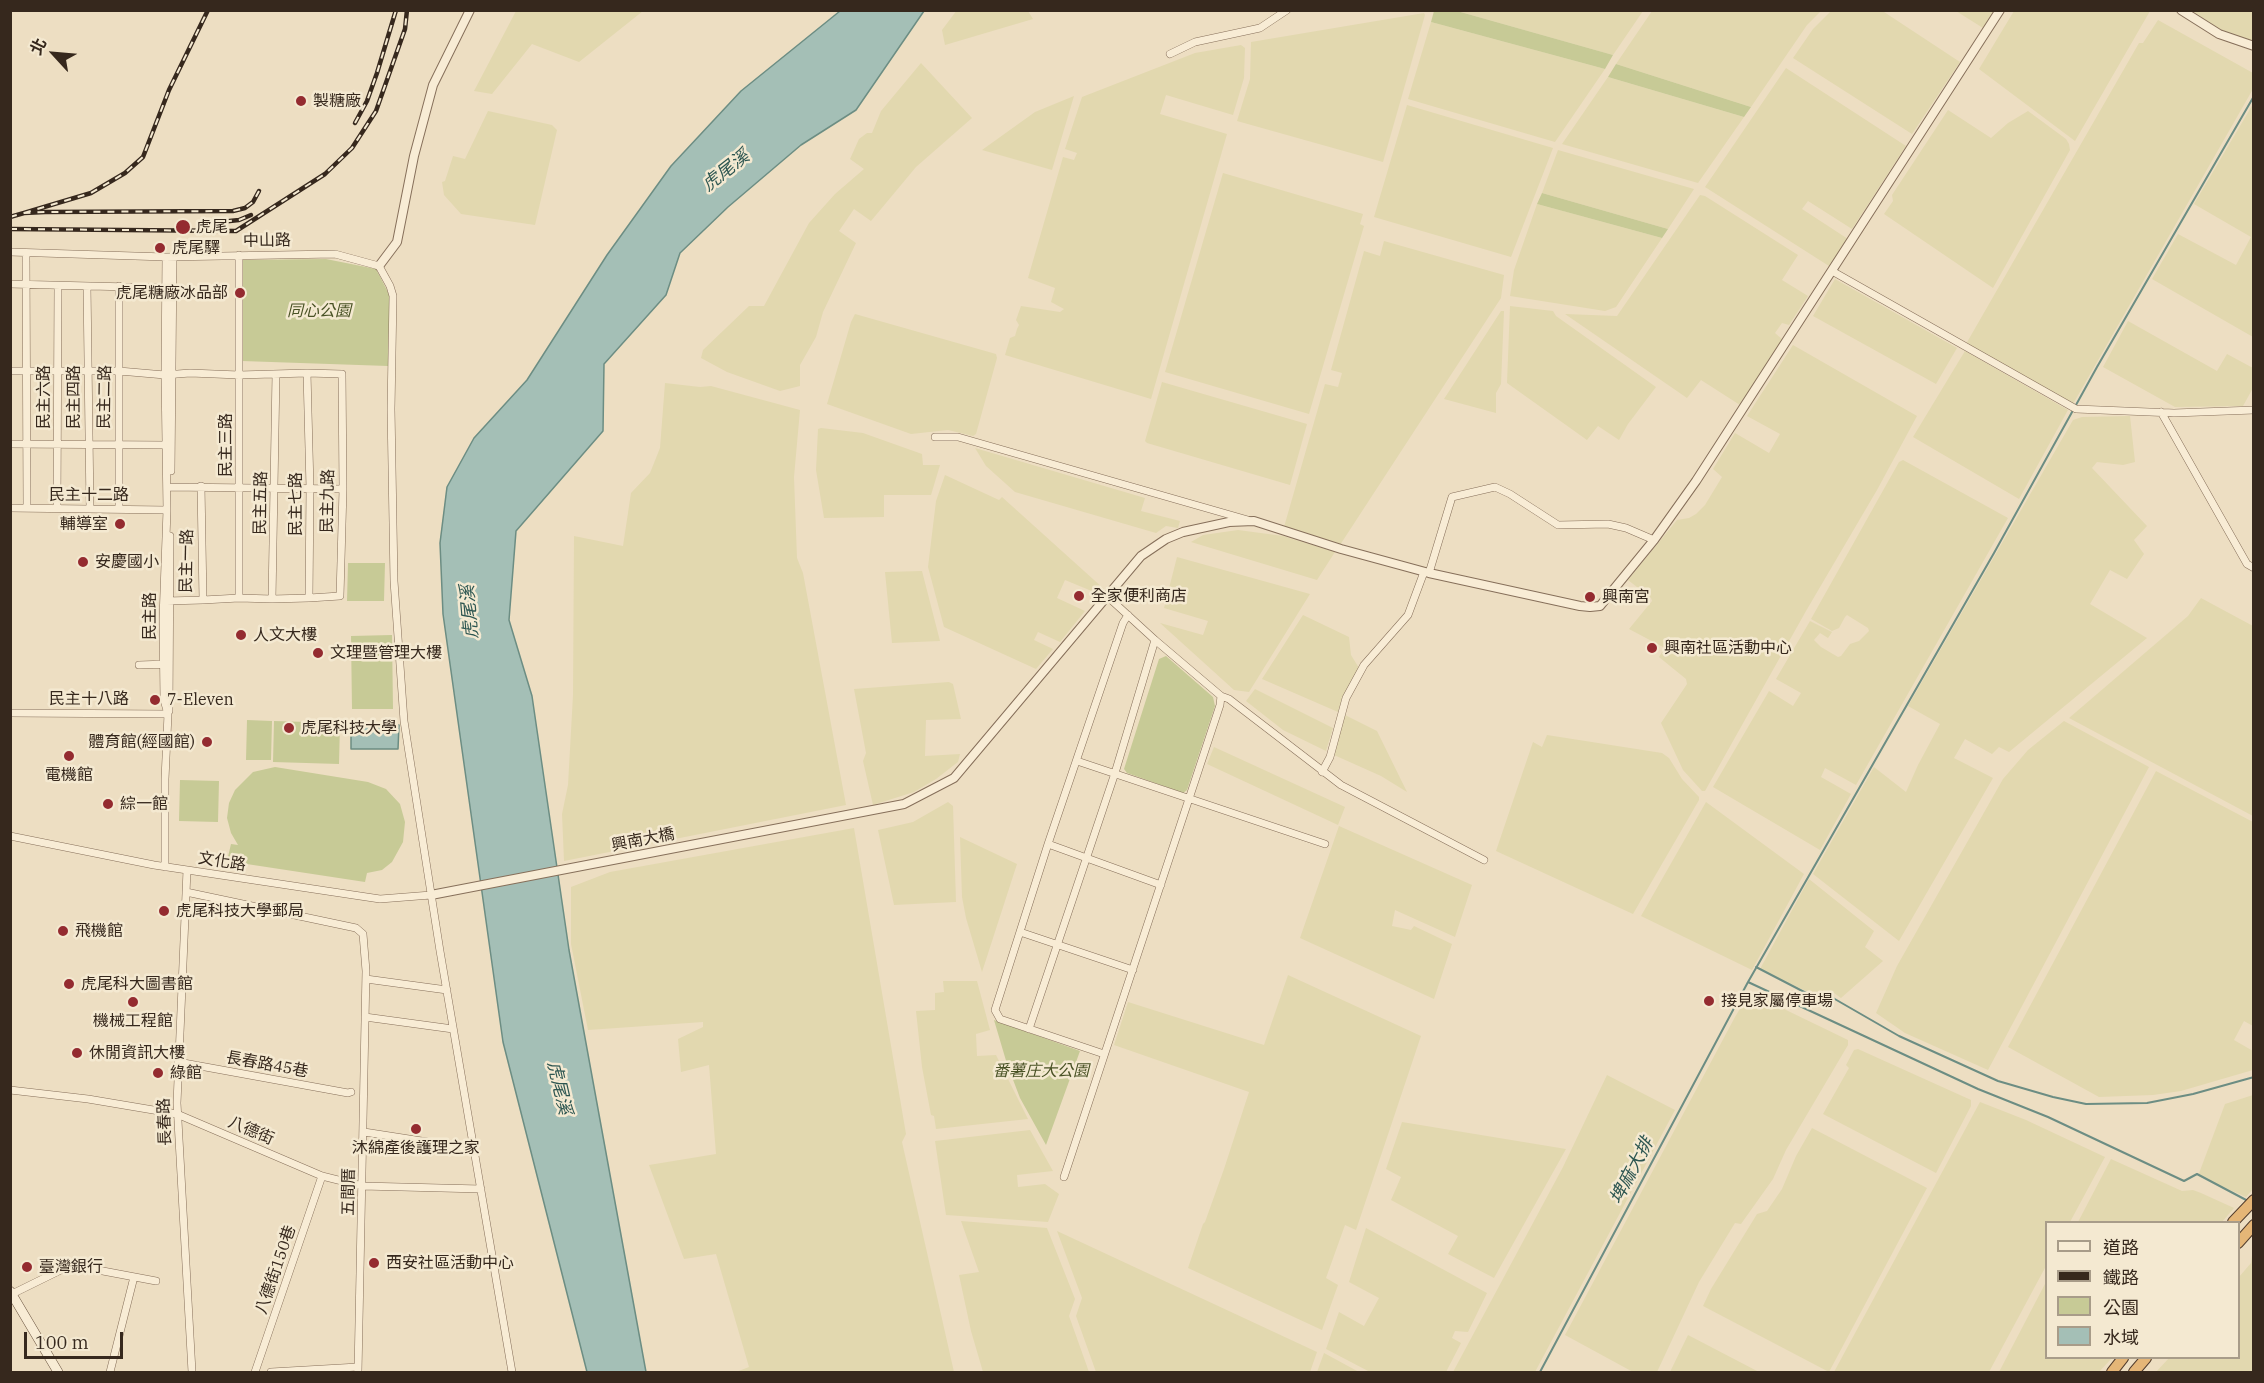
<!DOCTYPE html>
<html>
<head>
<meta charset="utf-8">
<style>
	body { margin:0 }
	#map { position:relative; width:2264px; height:1383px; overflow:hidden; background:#eddec2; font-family:"IBM Plex Serif","Noto Sans TC",serif }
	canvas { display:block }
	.frame { position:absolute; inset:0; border:12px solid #36281d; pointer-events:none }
	.legend { position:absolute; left:2045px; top:1221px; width:195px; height:138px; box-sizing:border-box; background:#f4e9d1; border:2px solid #a89c89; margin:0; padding:8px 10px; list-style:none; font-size:18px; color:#36281d }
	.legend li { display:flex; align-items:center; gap:12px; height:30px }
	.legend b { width:30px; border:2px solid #a89c89 }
	.north { position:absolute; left:24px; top:24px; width:60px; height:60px; -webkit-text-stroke:4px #f4e9d1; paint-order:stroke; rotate:296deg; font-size:16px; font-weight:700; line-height:24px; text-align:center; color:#36281d }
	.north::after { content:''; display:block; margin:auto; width:21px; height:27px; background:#36281d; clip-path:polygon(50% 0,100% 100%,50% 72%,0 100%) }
	.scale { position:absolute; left:24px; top:1332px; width:99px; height:27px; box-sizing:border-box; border:3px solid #36281d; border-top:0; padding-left:8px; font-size:18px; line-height:21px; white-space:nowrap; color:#36281d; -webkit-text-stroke:4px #f4e9d1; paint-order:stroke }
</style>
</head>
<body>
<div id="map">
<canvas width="2264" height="1383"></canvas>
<div class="frame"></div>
<ul class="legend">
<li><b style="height:8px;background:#f8ecd5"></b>道路</li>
<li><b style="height:8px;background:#36281d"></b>鐵路</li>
<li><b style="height:16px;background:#c7ca96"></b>公園</li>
<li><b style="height:16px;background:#a4bfb6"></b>水域</li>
</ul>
<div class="north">北</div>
<div class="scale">100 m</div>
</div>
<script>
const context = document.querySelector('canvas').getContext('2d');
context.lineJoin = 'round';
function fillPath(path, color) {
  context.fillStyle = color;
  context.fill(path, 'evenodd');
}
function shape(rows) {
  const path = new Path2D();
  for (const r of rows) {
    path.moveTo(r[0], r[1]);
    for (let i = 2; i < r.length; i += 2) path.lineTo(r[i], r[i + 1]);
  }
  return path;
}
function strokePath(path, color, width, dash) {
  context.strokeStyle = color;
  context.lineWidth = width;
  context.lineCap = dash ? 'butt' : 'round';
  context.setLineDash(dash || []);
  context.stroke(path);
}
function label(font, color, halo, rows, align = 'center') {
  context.font = font + ' "IBM Plex Serif","Noto Sans TC",serif';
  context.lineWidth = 5;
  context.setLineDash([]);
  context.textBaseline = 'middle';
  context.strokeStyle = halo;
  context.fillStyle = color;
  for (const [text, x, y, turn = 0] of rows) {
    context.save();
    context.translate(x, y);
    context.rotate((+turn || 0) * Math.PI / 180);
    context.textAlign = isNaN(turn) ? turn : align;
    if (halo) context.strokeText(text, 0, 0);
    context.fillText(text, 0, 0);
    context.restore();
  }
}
fillPath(shape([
	[957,10,1028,11,1033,19,945,45,942,30],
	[1881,10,1960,62,1912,134,1793,58,1813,29,1831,11],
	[516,11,516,10,643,11,579,62,532,44,492,94,474,91],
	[1457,11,1643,11,1613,55],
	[1652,11,1652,10,1821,11,1807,25,1751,107,1616,64],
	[1956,11,1994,11,1983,28],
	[2014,11,2150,11,2075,141,1979,69],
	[2192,11,2253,11,2253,42,2221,30],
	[1424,13,1425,15,1383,162,1237,121,1250,79,1251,42],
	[2158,20,2253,73,2253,89,2073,404,1966,344,2139,43,2143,43],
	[1431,22,1605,69,1555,142,1408,99],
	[1241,45,1245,48,1244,78,1233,115,1166,95,1160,114,1227,134,1151,399,1005,355,1010,338,1015,336,1017,329,1019,325,1016,320,1021,306,1060,312,1064,309,1051,302,1055,288,1028,278,1063,157,1074,160,1077,153,1065,149,1082,97,1195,53],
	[921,63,972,118,916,167,871,221,854,209,839,231,856,243,823,312,816,337,800,365,800,386,780,391,727,372,701,358,703,350,749,306,764,306,809,223,835,194,864,169,850,159,859,139,867,133,872,133,881,111],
	[1786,68,1906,146,1852,229,1808,201,1802,209,1848,239,1829,266,1705,187],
	[1608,77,1744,117,1698,183,1562,144],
	[1074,96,1052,170,982,150,1035,112],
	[2253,104,2253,337,2152,279,2178,234,2236,265,2251,237,2194,204],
	[1407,105,1553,148,1511,257,1374,217],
	[1948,110,1991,138,2008,123,2028,111,2066,139,2069,144,2070,150,1993,288,1884,214,1893,201,1892,195],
	[488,111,552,125,557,130,535,225,461,214,444,195,442,182,445,181,453,156,465,159],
	[1558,150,1694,189,1668,229,1542,193],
	[1223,173,1363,214,1360,224,1364,226,1309,414,1165,372],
	[1700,195,1705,196,1798,255,1782,280,1808,296,1789,325,1782,323,1775,333,1783,340,1740,405,1701,380,1687,398,1565,314,1617,316],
	[1537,204,1662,238,1616,307,1605,311,1510,296,1514,270],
	[1384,241,1504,275,1501,298,1340,545,1284,527,1325,384,1338,387,1342,373,1331,370,1364,251,1380,256],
	[1835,279,1957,348,1936,384,1813,316],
	[1510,306,1553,311,1556,316,1656,387,1628,424,1619,440,1598,426,1587,440,1507,383],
	[1501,311,1504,311,1501,384,1496,393,1496,413,1444,399],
	[855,314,996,354,997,358,976,434,973,436,948,430,911,434,827,404,851,322],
	[2128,321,2217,371,2227,354,2253,368,2253,388,2243,406,2175,407,2103,367],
	[1793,345,1917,416,1877,490,1806,611,1705,791,1702,791,1683,770,1661,723,1687,684,1686,679,1659,657,1664,649,1663,647,1629,629,1652,601,1651,598,1628,580,1677,520,1689,518,1696,514,1705,505,1722,477,1713,469,1735,433,1769,453,1780,434,1747,416],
	[1965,351,2068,410,2019,499,1913,437],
	[1162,382,1307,424,1290,485,1147,443,1145,441],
	[665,383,700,387,711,386,800,410,794,477,797,558,803,573,846,805,564,861,562,814,568,785,573,695,574,536,623,546,631,493,650,473,660,448],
	[2130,416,2135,462,2123,465,2097,462,2092,468,2147,526,2134,540,2144,554,2127,579,2110,570,2090,604,2147,638,2009,752,1999,747,1992,754,1965,739,1954,758,1993,778,1899,941,1813,874,1874,767,1906,792,1918,765,1940,724,1908,706,2073,420,2082,417],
	[821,428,863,433,922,454,923,465,940,465,931,495,884,495,884,517,824,518,816,470,818,429],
	[975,448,1145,498,1141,511,1180,521,1178,528,1166,526,1156,533,1015,492,986,466],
	[1903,460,2008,518,1856,785,1825,768,1821,777,1851,794,1820,850,1713,787,1769,691,1793,706,1801,693,1776,679,1810,621,1832,632,1828,638,1820,633,1814,640,1821,647,1838,657,1841,656,1850,644,1859,641,1869,631,1868,628,1847,615,1845,617,1839,628,1832,631,1811,619,1899,462],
	[945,475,999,500,1002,497,1104,589,1099,594,1065,580,1057,598,1085,611,1060,642,1038,632,1034,640,1053,649,1036,669,944,627,928,567,936,501],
	[1238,530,1283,536,1335,552,1317,580,1191,542,1203,535],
	[1177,557,1310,594,1249,692,1234,690,1160,623,1203,635,1208,621,1164,608],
	[922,571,940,641,892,643,885,572],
	[2201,598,2253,626,2253,816,2069,718,2188,616],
	[1303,615,1349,637,1351,655,1359,668,1343,696,1338,712,1262,679],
	[949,682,953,684,961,719,926,720,925,756,960,754,958,762,936,779,914,792,873,805,863,761,866,753,854,689],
	[1255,689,1333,728,1326,751,1283,730,1246,701],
	[1345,715,1377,731,1407,792,1381,776,1334,755],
	[2064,721,2149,767,1988,1070,1905,1033,1876,1013,1897,966,2003,779,2028,750],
	[1547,735,1662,753,1669,758,1682,779,1699,797,1699,800,1633,914,1496,851,1533,742,1542,747],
	[1214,747,1345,807,1338,825,1207,764],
	[2156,771,2253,822,2253,1026,2244,1021,2234,1040,2253,1051,2253,1070,2181,1091,2153,1095,2099,1097,2008,1047],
	[948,802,953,806,956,902,894,905,878,830,913,822],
	[1706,802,1804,874,1752,970,1641,916],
	[1339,826,1472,885,1455,937,1395,910,1392,926,1411,930,1414,926,1452,944,1434,999,1300,938],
	[854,828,906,1134,902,1142,954,1372,736,1372,749,1367,716,1254,684,1259,649,1165,716,1154,709,1065,681,1072,678,1039,703,1027,703,1022,588,1030,571,944,571,887,610,872],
	[960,837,1017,864,982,972,966,918,962,897],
	[1809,879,1874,931,1865,947,1883,961,1841,998,1834,993,1821,994,1808,992,1760,969],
	[1288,975,1421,1036,1356,1230,1345,1225,1326,1278,1338,1285,1322,1330,1188,1268,1203,1224,1205,1222,1224,1169,1249,1092,1114,1045,1128,1002,1264,1045],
	[943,981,977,981,990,1030,976,1034,977,1056,996,1055,1028,1119,936,1129,934,1116,931,1115,922,1067,916,1011,935,1010,935,993,944,992],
	[1755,995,1848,1040,1848,1045,1786,1150,1773,1179,1741,1224,1735,1223,1699,1282,1657,1372,1633,1372,1565,1335,1735,1017,1747,997],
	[1858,1049,1971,1100,1971,1106,1936,1173,1823,1114,1849,1068,1846,1065,1854,1050],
	[1607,1075,1675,1110,1535,1372,1453,1372,1563,1167],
	[2253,1095,2253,1189,2246,1197,2198,1176,2225,1104],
	[1980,1102,2026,1120,2105,1157,2070,1222,2046,1222,2046,1266,1989,1372,1834,1372],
	[1402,1122,1566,1149,1494,1278,1448,1254,1458,1236,1391,1200,1401,1177,1386,1169],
	[1812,1128,1927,1188,1829,1372,1703,1306,1711,1289,1757,1214,1767,1211,1782,1189,1796,1156],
	[1030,1130,1053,1171,1017,1175,1018,1187,1045,1184,1059,1194,1048,1222,946,1215,935,1141],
	[2111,1159,2182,1191,2193,1190,2201,1193,2234,1208,2222,1222,2078,1222],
	[961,1221,1047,1228,1075,1299,1069,1316,1089,1372,983,1372,971,1331,959,1275,979,1272],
	[1366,1228,1487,1293,1468,1332,1455,1331,1452,1338,1461,1343,1446,1372,1370,1372,1326,1349,1339,1312,1364,1326,1379,1298,1349,1282],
	[1057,1231,1317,1352,1310,1372,1096,1372,1076,1316,1082,1298],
	[2253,1248,2253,1372,2156,1372,2169,1358,2238,1358,2239,1277,2251,1263],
	[2046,1282,2046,1358,2112,1358,2099,1372,1999,1372],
	[1688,1335,1759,1372,1670,1372],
	[1324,1353,1359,1372,1317,1372]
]), '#e2d8af');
fillPath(shape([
	[1434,11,1457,11,1613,55,1605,69,1431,22],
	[1616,64,1751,107,1744,117,1608,77],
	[1542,193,1668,229,1662,238,1537,204],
	[326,259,376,269,390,296,388,366,242,361,241,260],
	[348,563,385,563,384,601,347,601],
	[392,635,393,709,352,709,351,636],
	[1166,656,1213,697,1215,706,1187,790,1183,793,1127,773,1124,769,1159,659],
	[247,720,272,721,271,760,246,760],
	[274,721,340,723,339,764,273,762],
	[275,767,368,782,386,789,400,804,405,822,403,842,392,862,382,870,367,873,365,882,227,861,231,844,238,845,231,833,227,818,229,803,235,790,253,772],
	[180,780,219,781,218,822,179,821],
	[994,1020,1080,1051,1046,1145,1020,1098,1007,1064]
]), '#c7ca96');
const water = shape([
	[840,11,924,11,856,110,801,145,728,207,680,253,666,295,604,364,603,431,516,531,509,620,532,696,569,950,646,1372,587,1372,503,1042,443,614,440,543,447,487,474,438,527,380,607,255,671,166,741,91,840,11],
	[351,725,399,725,398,749,351,749,351,725]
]);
fillPath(water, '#a4bfb6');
strokePath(water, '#6c8d83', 1.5);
strokePath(shape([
	[1756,967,1812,996,1833,998,1899,1036,1998,1081,2053,1097,2086,1104,2147,1103,2193,1094,2254,1077],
	[1748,982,1978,1089,2048,1117,2184,1181,2197,1174,2248,1201],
	[1540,1372,1748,982,1994,553,2097,367,2254,96]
]), '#6c8d83', 2);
const minor = shape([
	[1170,54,1195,42,1260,28,1287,10],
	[10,252,166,257,335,254,379,266,390,286,393,296,391,409,394,581,404,721,440,951,512,1372],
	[26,253,27,508],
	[1832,271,2076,409,2174,413,2254,410],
	[10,284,170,288],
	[87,286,90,508],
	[10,371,119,371,165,375,190,373,239,375,307,373,342,374,343,489,340,596,309,598],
	[2161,412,2247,564,2254,568],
	[935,437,958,437,1248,520],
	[10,444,165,445],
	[171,471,173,257],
	[167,487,343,489],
	[10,508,167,510],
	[57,508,58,286],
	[119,508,119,286],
	[1429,573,1452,497,1495,487,1510,494,1558,525,1608,524,1626,528,1654,540],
	[239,598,272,599,276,374],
	[272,599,309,598,310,488,307,373],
	[203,600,239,598,239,255],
	[167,601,203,600,201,486],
	[139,665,167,664],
	[1221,696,1229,699,1341,785,1484,860],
	[169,711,170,536],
	[10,713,168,714],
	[1077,761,1325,844],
	[1322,772,1330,757,1346,698,1364,665,1408,615,1424,572],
	[10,836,154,865,380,899,431,895],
	[1048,844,1161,885],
	[165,867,165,779,168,714,164,700,163,619,167,510,165,375,166,257],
	[187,870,177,1103,192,1372],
	[186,892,356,928,363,934,366,971,358,1372],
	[1020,932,1133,970],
	[366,979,447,990],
	[365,1017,453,1029],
	[1029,1029,1115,773,1155,640],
	[1104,1054,1000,1019,995,1010,1048,844,1123,623,1128,615],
	[178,1062,348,1093,351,1092],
	[10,1090,88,1099,177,1114,322,1176,362,1186,481,1189],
	[364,1132,473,1149],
	[1064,1177,1220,705,1221,696,1155,640,1108,597],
	[12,1294,71,1265,156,1281],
	[110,1372,134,1277],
	[255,1372,322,1176],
	[271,1372,358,1367]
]);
const tertiary = shape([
	[2181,10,2219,34,2254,46],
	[379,266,397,242,414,156,433,85,470,10],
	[431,895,904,804,954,778,1141,556,1166,539,1183,532,1229,522,1254,521,1341,549,1429,573,1580,606,1590,607,1600,606,1654,540,1696,481,2000,10]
]);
const secondary = shape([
	[10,1291,58,1372]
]);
const trunk = shape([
	[2233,1222,2254,1200],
	[2238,1243,2254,1225],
	[2112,1372,2123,1358],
	[2134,1372,2146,1358]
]);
strokePath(minor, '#866f5a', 8);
strokePath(tertiary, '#866f5a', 10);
strokePath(secondary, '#68513d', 10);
strokePath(trunk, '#543e2e', 12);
strokePath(minor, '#f8ecd5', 7);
strokePath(tertiary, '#f8ecd5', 8);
strokePath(secondary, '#f8ecd5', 9);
strokePath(trunk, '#e5b677', 10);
const rail = shape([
	[355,123,367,101,377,73,396,10],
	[24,213,91,193,125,173,143,157,169,90,208,10],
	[10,217,24,213,45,212,233,211,245,208,253,202,259,191],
	[211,223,239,220,251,215],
	[10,229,236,231,325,174,352,148,376,111,405,29,407,10]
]);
strokePath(rail, '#36281d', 4.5);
strokePath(rail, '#f4e9d1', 2, [7]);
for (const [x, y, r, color] of [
	[301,101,6,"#942b30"],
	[183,227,8,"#942b30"],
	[160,248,6,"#942b30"],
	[240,293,6,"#942b30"],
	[120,524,6,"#942b30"],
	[83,562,6,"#942b30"],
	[1079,596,6,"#942b30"],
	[1590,597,6,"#942b30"],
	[241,635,6,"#942b30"],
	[1652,648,6,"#942b30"],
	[318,653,6,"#942b30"],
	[155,700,6,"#942b30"],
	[289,728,6,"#942b30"],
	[207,742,6,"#942b30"],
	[69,756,6,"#942b30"],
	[108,804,6,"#942b30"],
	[164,911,6,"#942b30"],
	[63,931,6,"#942b30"],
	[69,984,6,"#942b30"],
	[1709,1001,6,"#942b30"],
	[133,1002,6,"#942b30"],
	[77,1053,6,"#942b30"],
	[158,1073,6,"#942b30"],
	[416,1129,6,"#942b30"],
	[374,1263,6,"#942b30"],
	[27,1267,6,"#942b30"]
]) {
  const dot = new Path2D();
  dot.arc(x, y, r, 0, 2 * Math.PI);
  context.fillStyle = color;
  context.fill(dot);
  strokePath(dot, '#f4e9d1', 2);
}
label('16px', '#36281d', '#f4e9d1', [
	["製糖廠",313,101],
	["虎尾",196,227],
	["虎尾驛",172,248],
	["虎尾糖廠冰品部",228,293,"right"],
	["輔導室",108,524,"right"],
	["安慶國小",95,562],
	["全家便利商店",1091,596],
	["興南宮",1602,597],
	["人文大樓",253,635],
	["興南社區活動中心",1664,648],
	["文理暨管理大樓",330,653],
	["7-Eleven",167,700],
	["虎尾科技大學",301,728],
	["體育館(經國館)",195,742,"right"],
	["電機館",69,775,"center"],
	["綜一館",120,804],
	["虎尾科技大學郵局",176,911],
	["飛機館",75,931],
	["虎尾科大圖書館",81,984],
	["接見家屬停車場",1721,1001],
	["機械工程館",133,1021,"center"],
	["休閒資訊大樓",89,1053],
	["綠館",170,1073],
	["沐綿產後護理之家",416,1148,"center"],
	["西安社區活動中心",386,1263],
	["臺灣銀行",39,1267]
], 'left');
label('16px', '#36281d', '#f4e9d1', [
	["中山路",267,241,-1],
	["民主六路",44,397,-90],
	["民主四路",74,397,-90],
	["民主二路",105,397,-89],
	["民主三路",226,445,-90],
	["民主十二路",89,495],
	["民主九路",328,501,-89],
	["民主五路",261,503,-89],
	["民主七路",296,504,-90],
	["民主一路",187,561,-89],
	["民主路",150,616,-90],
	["民主十八路",89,699],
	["興南大橋",643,840,-11],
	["文化路",222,862,9],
	["長春路45巷",267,1065,10],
	["長春路",165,1122,-92],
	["八德街",251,1131,23],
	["五間厝",349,1192,-89],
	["八德街150巷",276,1270,-71]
]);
label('italic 16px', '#495225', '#f4e9d1', [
	["同心公園",319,311],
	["番薯庄大公園",1041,1071]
]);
label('italic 18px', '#2d5651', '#f4e9d1', [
	["虎尾溪",726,171,-38],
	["虎尾溪",470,612,-95],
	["虎尾溪",559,1088,77],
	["埤麻大排",1632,1171,-62]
]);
</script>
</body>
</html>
